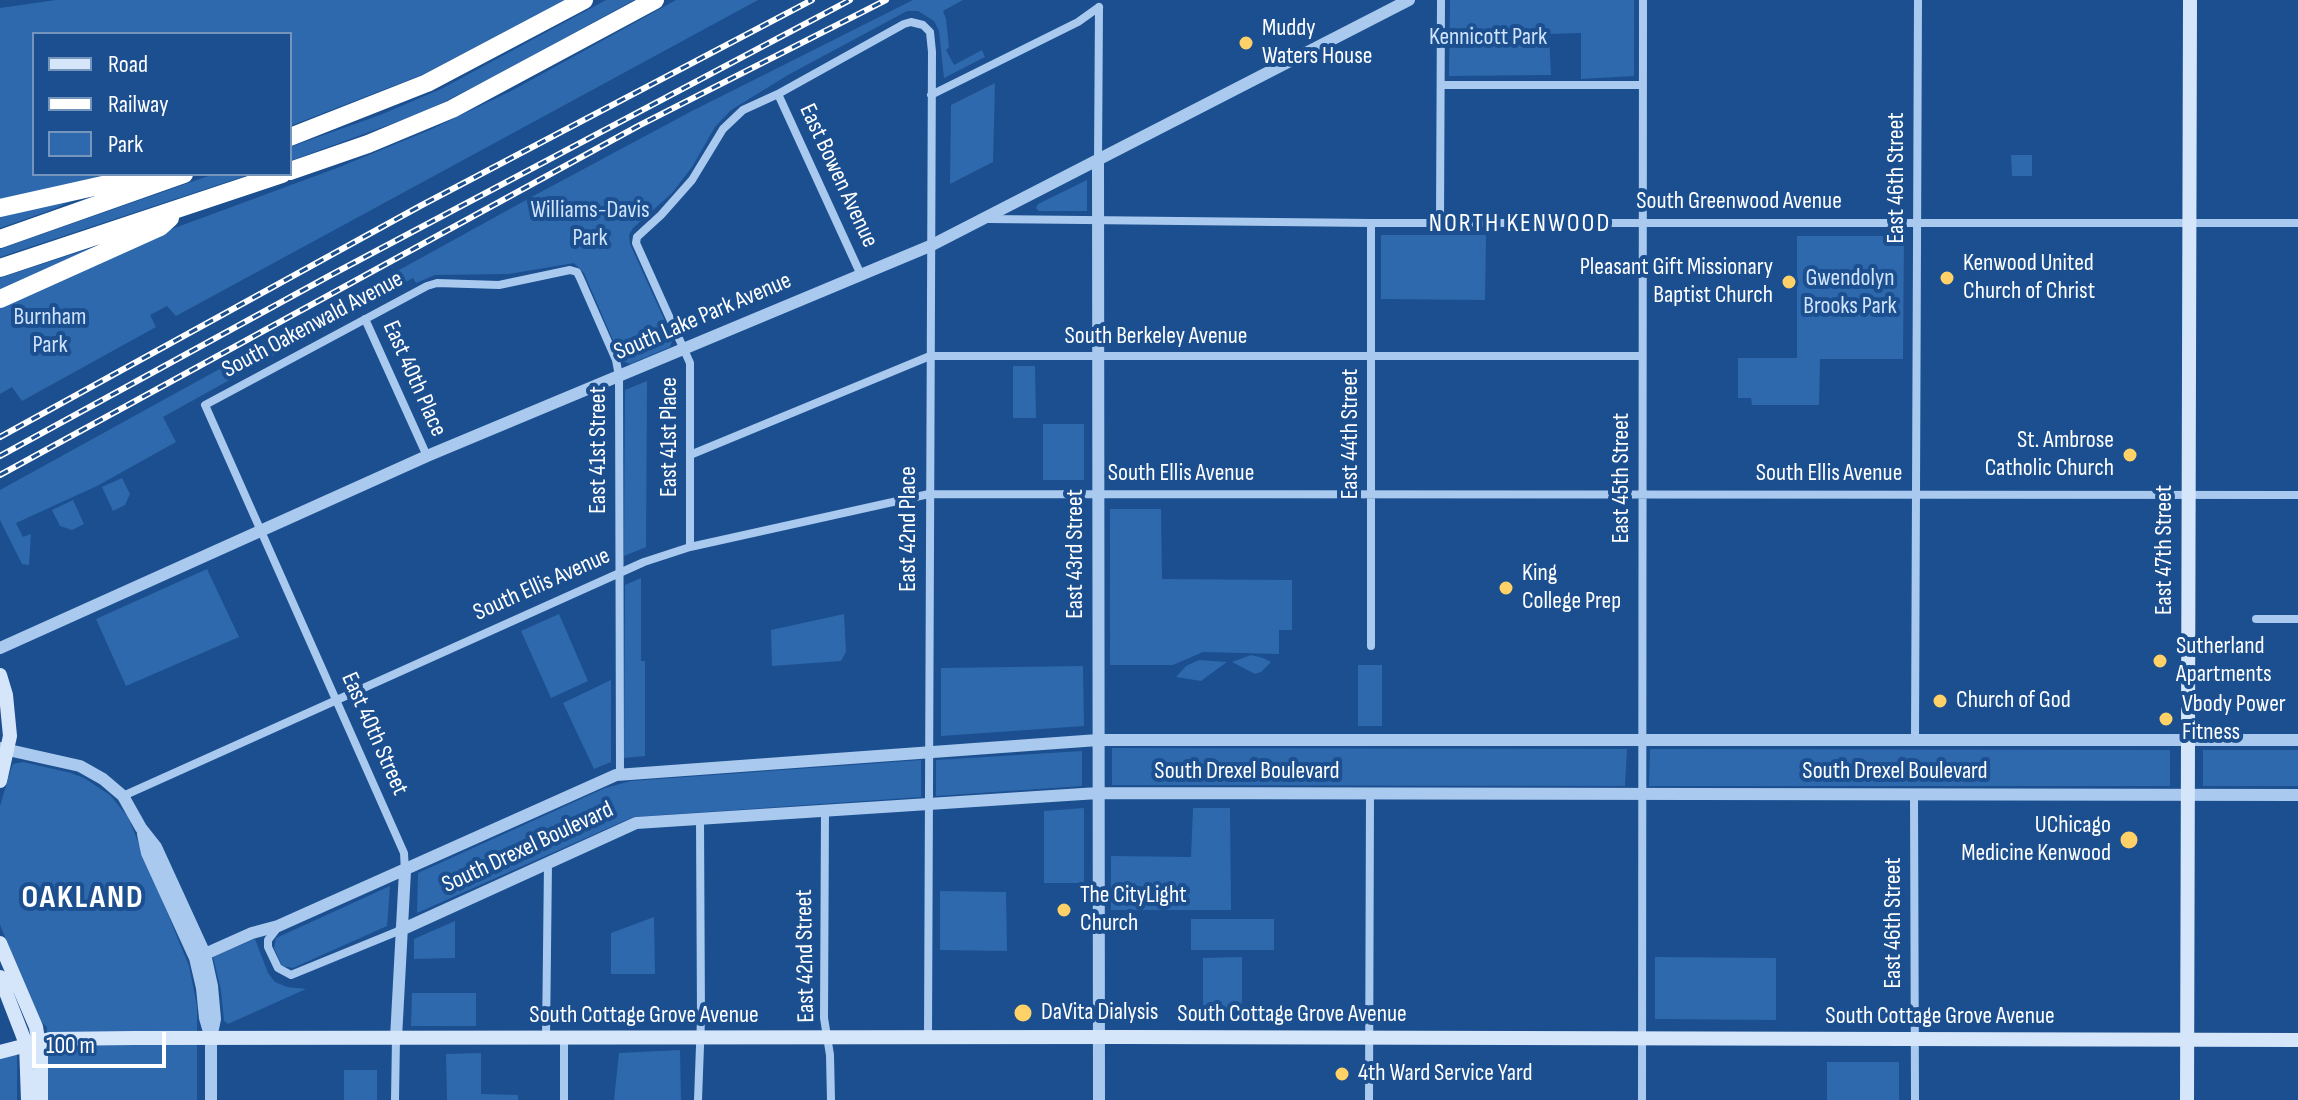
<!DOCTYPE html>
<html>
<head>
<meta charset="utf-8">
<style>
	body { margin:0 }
	#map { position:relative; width:2298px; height:1100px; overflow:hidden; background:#1b4f8f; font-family:"Sofia Sans Condensed",sans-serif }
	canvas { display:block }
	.legend { position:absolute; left:32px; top:32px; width:260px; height:144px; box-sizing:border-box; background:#1b4f8f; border:2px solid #7695bc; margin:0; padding:10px 14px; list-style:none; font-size:24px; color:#fff }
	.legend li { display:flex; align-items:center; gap:16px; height:40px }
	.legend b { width:40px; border:2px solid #7695bc }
	.scale { position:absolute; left:32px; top:1032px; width:134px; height:36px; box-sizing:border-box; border:4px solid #fff; border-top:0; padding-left:10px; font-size:24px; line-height:28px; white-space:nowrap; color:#fff; -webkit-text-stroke:6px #1b4f8f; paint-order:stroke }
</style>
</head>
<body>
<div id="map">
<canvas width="2298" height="1100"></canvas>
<ul class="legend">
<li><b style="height:10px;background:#d6e6fa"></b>Road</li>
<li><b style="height:10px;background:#fff"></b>Railway</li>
<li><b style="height:22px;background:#2e69ad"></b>Park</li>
</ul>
<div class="scale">100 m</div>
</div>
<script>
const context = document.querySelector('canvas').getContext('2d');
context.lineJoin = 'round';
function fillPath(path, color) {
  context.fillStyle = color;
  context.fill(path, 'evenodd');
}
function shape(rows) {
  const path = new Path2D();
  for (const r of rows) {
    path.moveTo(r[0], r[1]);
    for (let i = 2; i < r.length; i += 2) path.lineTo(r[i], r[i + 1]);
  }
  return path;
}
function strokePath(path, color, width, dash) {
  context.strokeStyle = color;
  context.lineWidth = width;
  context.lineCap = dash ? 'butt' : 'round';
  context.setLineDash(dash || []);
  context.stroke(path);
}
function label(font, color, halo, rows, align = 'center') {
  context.font = font + ' "Sofia Sans Condensed",sans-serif';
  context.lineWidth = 8;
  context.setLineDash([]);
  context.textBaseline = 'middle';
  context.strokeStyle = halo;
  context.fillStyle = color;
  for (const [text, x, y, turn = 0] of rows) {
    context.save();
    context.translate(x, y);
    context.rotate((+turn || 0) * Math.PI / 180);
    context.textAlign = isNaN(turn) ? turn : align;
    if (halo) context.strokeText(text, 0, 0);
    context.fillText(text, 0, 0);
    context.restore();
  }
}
fillPath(shape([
	[56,0,565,0,424,74,290,126,290,34,34,34,34,174,130,174,0,203,0,8],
	[606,0,634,0,499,74,424,112,290,161,290,147,380,115,441,89],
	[676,0,758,0,176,316,167,306,150,315,156,327,22,401,12,387,0,394,0,303,153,236,337,168,432,129,511,91],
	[913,0,963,0,943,11,946,19,949,47,946,50,954,65,982,50,985,57,944,78,939,31,934,21,918,11,907,11,788,75,731,110,715,127,692,167,672,193,633,228,629,235,630,244,673,339,670,347,630,364,622,361,584,273,574,263,509,274,435,275,416,283,413,278,163,417,176,442,97,486,16,523,23,537,31,534,29,565,22,564,0,520,0,490,537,194,690,112],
	[1450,0,1634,0,1634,76,1581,79,1581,33,1549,34,1551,75,1449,76],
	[995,83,993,162,950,184,951,105],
	[2011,155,2032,155,2032,176,2012,176],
	[214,174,251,174,0,257,0,249],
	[1087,180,1087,211,1039,211,1036,208,1038,204],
	[76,199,54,209,0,228,0,213],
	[1381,235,1486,235,1485,300,1381,299],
	[1797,236,1904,236,1903,359,1820,359,1819,405,1752,405,1751,398,1738,398,1738,358,1797,358],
	[103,244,0,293,0,278],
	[1013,366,1035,366,1036,418,1013,418],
	[647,381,646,547,624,556,625,390],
	[1043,424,1084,424,1084,480,1043,480],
	[122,478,130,494,125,505,113,511,102,487],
	[73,500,84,524,72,530,60,526,52,510],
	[1110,509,1161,509,1162,579,1292,580,1292,630,1279,630,1279,654,1203,652,1173,665,1110,665],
	[207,569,239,637,126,686,96,619],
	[641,578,641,661,645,661,645,756,624,758,625,585],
	[559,614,588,681,551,698,521,631],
	[844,614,846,652,841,661,772,666,771,630],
	[1251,655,1263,658,1271,662,1261,672,1255,674,1232,662],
	[1199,660,1227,662,1201,681,1176,677,1186,666],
	[1358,665,1382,665,1382,726,1358,726],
	[1083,666,1084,726,941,736,941,668],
	[611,680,611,762,594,769,563,703],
	[1112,748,1627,749,1625,786,1112,785],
	[1650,749,2170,750,2170,786,1649,786],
	[2203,750,2298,750,2298,786,2203,786],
	[1082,751,1082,786,936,796,936,760],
	[921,760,921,797,633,817,417,913,418,873,605,788,631,781],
	[23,762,71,773,84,778,110,795,128,817,189,966,197,1006,197,1100,48,1100,47,1027,40,1021,0,925,0,806,11,769,13,764],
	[1084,808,1084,883,1044,883,1044,811],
	[1193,808,1230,808,1231,910,1111,910,1111,856,1191,857],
	[390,886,387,926,293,968,282,966,274,948,276,938],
	[940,891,1006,892,1007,951,940,950],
	[654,917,655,974,611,974,611,933],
	[1191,919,1274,919,1274,950,1191,950],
	[455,921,455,958,414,959,414,939],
	[255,939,268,973,275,982,287,987,306,989,228,1024,224,1021,221,990,213,957],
	[1242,957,1242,1019,1203,1019,1203,958],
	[1655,957,1776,958,1776,1020,1655,1019],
	[412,993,476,993,476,1026,411,1026],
	[17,1047,17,1100,0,1100,0,1053],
	[680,1050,681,1100,614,1100,619,1053],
	[481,1053,481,1094,518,1095,518,1100,447,1100,446,1054],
	[1827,1062,1899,1062,1899,1100,1827,1100],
	[344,1070,377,1070,377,1100,344,1100]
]), '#2e69ad');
strokePath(shape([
	[1441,85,1643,85],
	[778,94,861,275],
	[931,95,1078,22,1099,7],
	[1098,161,1099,7],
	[988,219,1371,223,2298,223],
	[1440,222,1441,0],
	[1371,223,1371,646],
	[365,319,427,456],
	[690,455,930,356,1642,356],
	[690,547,690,363,636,243,637,237,661,215,692,180,723,129,743,110,778,94,904,24,911,22,923,25,930,32,932,52,928,1037],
	[2256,619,2298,619],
	[1915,739,1918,0],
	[1914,794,1915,1100],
	[123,796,644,562,690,547,929,494,2298,495],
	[825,811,824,1018,830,1055,831,1100],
	[405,871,404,853,205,405,427,286,437,283,499,285,570,270,577,272,580,278,616,360,619,376,620,775],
	[278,927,268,940,268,947,278,968,291,975,401,930],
	[546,1038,548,863],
	[564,1038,564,1100],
	[395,1100,396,1038],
	[698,1100,701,1019,700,819],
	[1369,1100,1370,794],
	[1642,1100,1643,0]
]), '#a9c9ee', 8);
strokePath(shape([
	[1098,161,1099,1100],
	[0,648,427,456,930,246,1409,0],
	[0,748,80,766,103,779,123,796,141,828,156,847,205,954,212,986,215,1019,211,1038,211,1100],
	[143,834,147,853,195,958,202,988,205,1018,210,1035],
	[401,930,636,823,1098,793,2298,795],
	[205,954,252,933,278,926,616,775,1098,740,2298,740],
	[396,1038,405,871]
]), '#a9c9ee', 12);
strokePath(shape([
	[0,675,6,695,10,736,0,781],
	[0,943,36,1027,41,1057,41,1100],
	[0,977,26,1044,28,1100],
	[0,1052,50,1039,134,1038,1124,1037,2298,1040],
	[2187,1100,2190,0]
]), '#d6e6fa', 14);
strokePath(shape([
	[290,137,427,83,584,0],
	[290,171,368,144,452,109,655,0],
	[0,208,134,178,156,179],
	[0,239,184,174],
	[0,268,282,174],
	[0,299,160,227,170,218]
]), '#fff', 18);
const rail = shape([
	[0,437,422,205,812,0],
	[0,456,329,276,850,0],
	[0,475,640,125,886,0]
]);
strokePath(rail, '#fff', 6);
strokePath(rail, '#1b4f8f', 3, [9]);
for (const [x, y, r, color] of [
	[1246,43,8,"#ffd166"],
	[1947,278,8,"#ffd166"],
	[1789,282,8,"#ffd166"],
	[2130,455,8,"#ffd166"],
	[1506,588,8,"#ffd166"],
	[2160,661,8,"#ffd166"],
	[1940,701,8,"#ffd166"],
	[2166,719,8,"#ffd166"],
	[2129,840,10,"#ffd166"],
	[1064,910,8,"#ffd166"],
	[1023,1013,10,"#ffd166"],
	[1342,1074,8,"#ffd166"]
]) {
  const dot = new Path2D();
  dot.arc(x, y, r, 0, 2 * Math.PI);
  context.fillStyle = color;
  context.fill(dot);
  strokePath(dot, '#1b4f8f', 3);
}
label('24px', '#fff', '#1b4f8f', [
	["Muddy",1262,29],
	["Waters House",1262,57],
	["Kenwood United",1963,264],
	["Church of Christ",1963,292],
	["Pleasant Gift Missionary",1773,268,"right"],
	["Baptist Church",1773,296,"right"],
	["St. Ambrose",2114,441,"right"],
	["Catholic Church",2114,469,"right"],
	["King",1522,574],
	["College Prep",1522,602],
	["Sutherland",2176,647],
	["Apartments",2176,675],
	["Church of God",1956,701],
	["Vbody Power",2182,705],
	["Fitness",2182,733],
	["UChicago",2111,826,"right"],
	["Medicine Kenwood",2111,854,"right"],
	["The CityLight",1080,896],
	["Church",1080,924],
	["DaVita Dialysis",1041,1013],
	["4th Ward Service Yard",1358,1074]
], 'left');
label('24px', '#cfe3fa', '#1b4f8f', [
	["Kennicott Park",1488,38],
	["Williams-Davis",590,211],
	["Park",590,239],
	["Gwendolyn",1850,279],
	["Brooks Park",1850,307],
	["Burnham",50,318],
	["Park",50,346]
]);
label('24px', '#fff', '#1b4f8f', [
	["East Bowen Avenue",838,176,65],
	["East 46th Street",1897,178,-90],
	["South Greenwood Avenue",1739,202],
	["South Lake Park Avenue",703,317,-23],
	["South Oakenwald Avenue",313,325,-28],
	["South Berkeley Avenue",1156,337],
	["East 40th Place",414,379,66],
	["East 44th Street",1351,434,-90],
	["East 41st Place",670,437,-90],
	["East 41st Street",599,450,-90],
	["South Ellis Avenue",1181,474],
	["South Ellis Avenue",1829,474],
	["East 45th Street",1622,478,-90],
	["East 42nd Place",909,529,-90],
	["East 47th Street",2165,550,-90],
	["East 43rd Street",1076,554,-90],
	["South Ellis Avenue",542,585,-24],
	["East 40th Street",374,734,66],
	["South Drexel Boulevard",1247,772],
	["South Drexel Boulevard",1895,772],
	["South Drexel Boulevard",528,848,-25],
	["East 46th Street",1894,923,-90],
	["East 42nd Street",806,956,-91],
	["South Cottage Grove Avenue",1292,1015],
	["South Cottage Grove Avenue",644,1016],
	["South Cottage Grove Avenue",1940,1017]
]);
context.letterSpacing = '2px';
label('26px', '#fff', '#1b4f8f', [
	["NORTH KENWOOD",1520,224]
]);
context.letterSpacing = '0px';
context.letterSpacing = '2px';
label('bold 32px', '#fff', '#1b4f8f', [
	["OAKLAND",83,899]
]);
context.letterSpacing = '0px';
</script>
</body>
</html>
